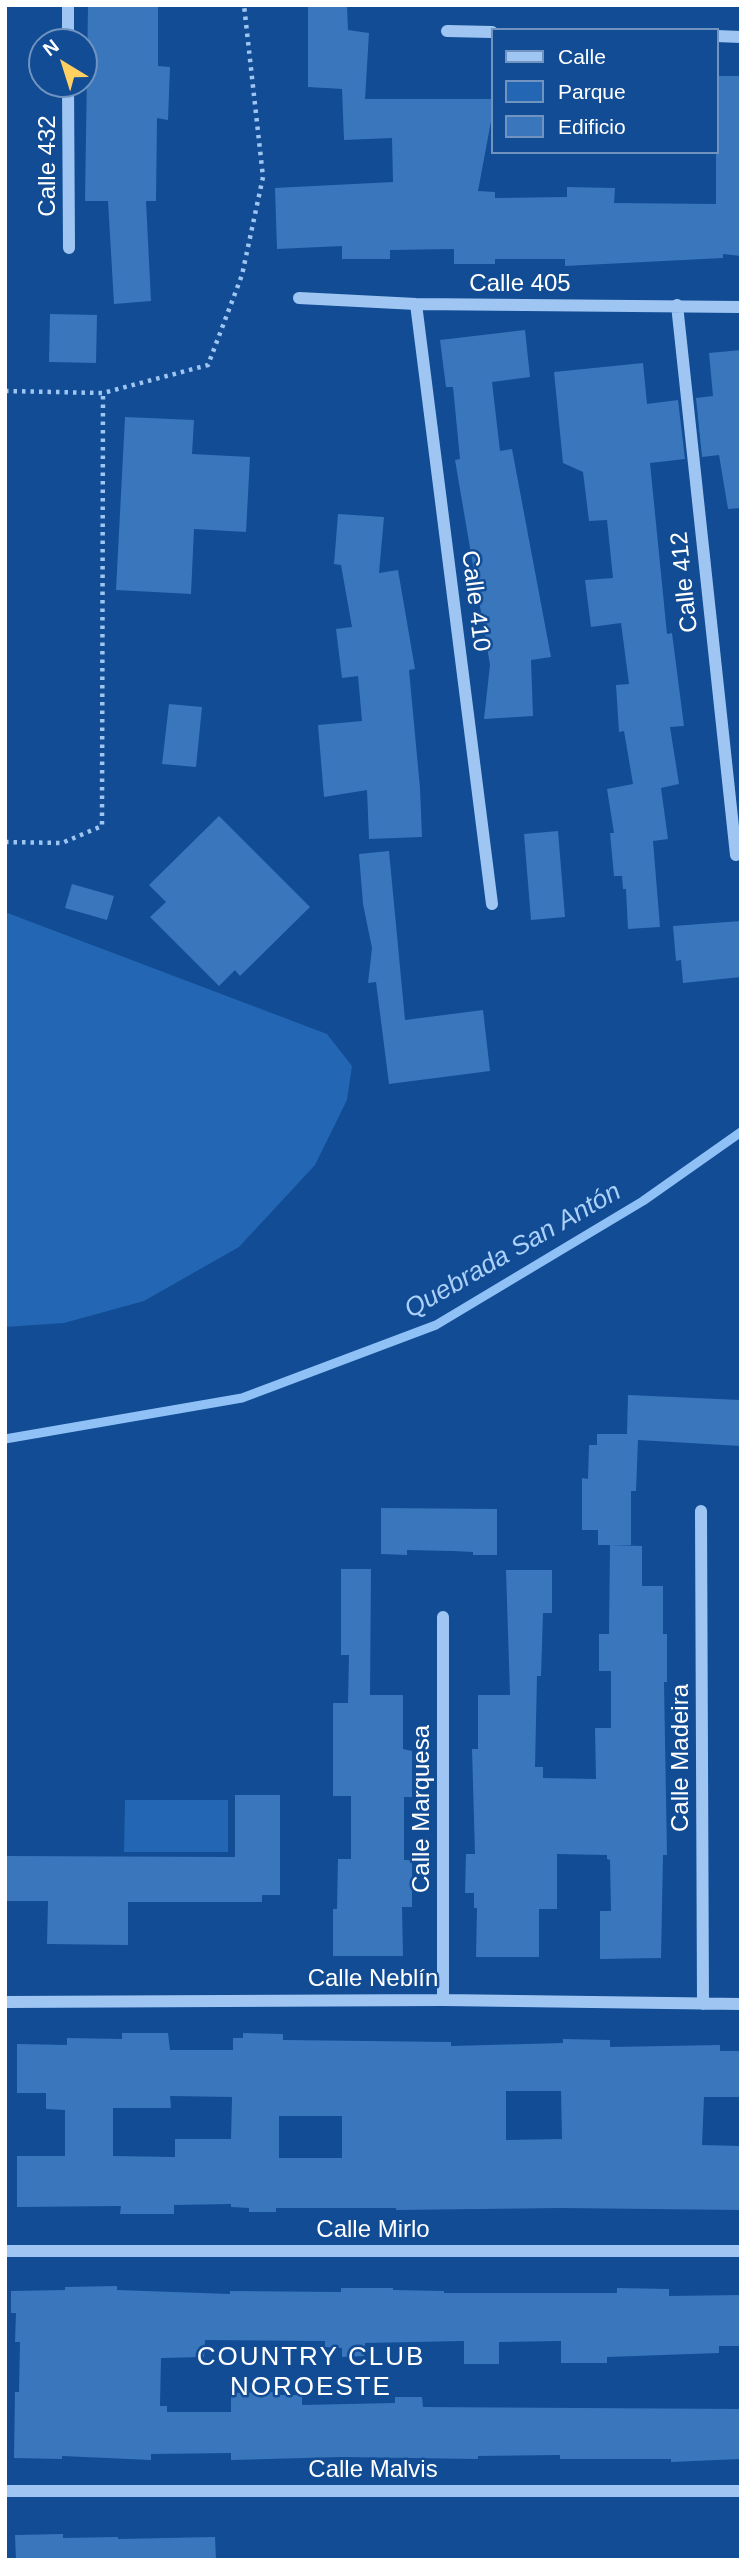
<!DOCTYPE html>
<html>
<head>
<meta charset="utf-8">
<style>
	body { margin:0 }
	#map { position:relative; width:746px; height:2565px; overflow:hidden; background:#114c94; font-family:Helvetica,sans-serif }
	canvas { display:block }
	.frame { position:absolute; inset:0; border:7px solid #fff; pointer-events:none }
	.legend { position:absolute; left:491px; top:28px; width:228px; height:126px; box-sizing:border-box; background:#114c94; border:2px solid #7094bf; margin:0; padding:9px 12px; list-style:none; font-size:21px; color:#fff }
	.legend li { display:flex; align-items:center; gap:14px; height:35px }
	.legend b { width:35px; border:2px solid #7094bf }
	.north { position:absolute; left:28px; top:28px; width:70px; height:70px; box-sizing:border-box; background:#114c94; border:2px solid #7094bf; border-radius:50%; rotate:322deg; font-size:19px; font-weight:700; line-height:28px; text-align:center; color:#fff }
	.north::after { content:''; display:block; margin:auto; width:24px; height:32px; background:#ffd061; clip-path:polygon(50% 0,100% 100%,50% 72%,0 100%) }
</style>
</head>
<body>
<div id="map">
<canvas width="746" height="2565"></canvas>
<div class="frame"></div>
<ul class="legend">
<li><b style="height:9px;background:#9fc6f3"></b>Calle</li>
<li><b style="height:19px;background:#2366b3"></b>Parque</li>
<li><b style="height:19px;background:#3a76bc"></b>Edificio</li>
</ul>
<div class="north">N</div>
</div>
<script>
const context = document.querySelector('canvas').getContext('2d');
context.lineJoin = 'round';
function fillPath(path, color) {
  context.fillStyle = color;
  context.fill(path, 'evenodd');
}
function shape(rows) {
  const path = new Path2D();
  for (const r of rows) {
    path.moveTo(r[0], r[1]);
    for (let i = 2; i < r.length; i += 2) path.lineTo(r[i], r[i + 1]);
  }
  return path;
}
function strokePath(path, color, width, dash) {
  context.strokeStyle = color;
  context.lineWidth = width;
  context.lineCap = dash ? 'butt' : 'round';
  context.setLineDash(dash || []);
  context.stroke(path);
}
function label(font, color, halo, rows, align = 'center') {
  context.font = font + ' Helvetica,sans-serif';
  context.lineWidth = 5;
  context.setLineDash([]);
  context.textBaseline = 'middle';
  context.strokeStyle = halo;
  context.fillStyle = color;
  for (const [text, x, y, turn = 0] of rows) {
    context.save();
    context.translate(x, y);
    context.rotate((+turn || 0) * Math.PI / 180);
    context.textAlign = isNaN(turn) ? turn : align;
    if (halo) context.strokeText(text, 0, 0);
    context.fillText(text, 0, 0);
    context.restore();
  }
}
fillPath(shape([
	[5,912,327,1034,352,1066,347,1100,315,1165,239,1247,144,1301,64,1323,5,1327],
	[125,1800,228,1800,228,1852,124,1852]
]), '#2366b3');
strokePath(shape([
	[5,1439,242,1398,436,1325,643,1201,741,1132]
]), '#90c1f6', 9);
fillPath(shape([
	[88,5,158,5,158,66,170,67,168,120,157,118,156,201,146,201,151,301,114,304,108,201,85,201],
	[308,5,347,5,348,30,369,33,365,99,492,99,492,116,478,191,495,192,495,198,567,197,567,187,615,188,614,203,716,204,716,76,741,76,741,256,723,254,723,258,565,266,565,259,495,259,495,264,454,264,454,249,390,250,390,259,342,259,342,246,277,249,275,188,393,182,392,138,344,140,342,89,308,87],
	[50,314,97,315,96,363,49,362],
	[525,330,530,377,492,382,500,451,512,449,551,657,531,660,533,716,484,719,490,665,455,460,460,459,453,387,446,387,440,340],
	[741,350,741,508,728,509,719,455,702,457,696,398,713,396,709,353],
	[643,363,647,404,678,400,685,459,650,463,667,634,672,633,684,726,670,727,679,784,661,788,668,839,653,841,660,927,628,929,626,889,623,889,622,876,614,876,610,833,614,833,607,789,633,784,624,731,619,732,616,685,629,684,621,623,591,627,585,580,613,578,607,520,589,521,583,472,563,463,554,372],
	[125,417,194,420,192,454,250,457,246,532,194,529,191,594,116,590],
	[338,514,384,517,379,573,398,570,415,669,409,670,420,788,422,837,369,839,367,790,324,797,318,725,362,721,358,676,342,678,336,629,352,627,341,565,334,564],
	[169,704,202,707,196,767,162,764],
	[219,816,310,907,240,976,235,970,219,986,150,917,166,902,149,885],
	[558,831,565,917,531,920,524,834],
	[389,851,405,1020,483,1010,490,1071,389,1084,376,982,368,983,372,948,363,904,359,854],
	[72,884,114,896,107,920,65,908],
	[741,921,741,977,683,983,681,960,676,961,673,926],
	[628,1395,741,1400,741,1446,638,1440,636,1491,631,1491,631,1545,598,1545,598,1530,582,1530,582,1478,588,1479,589,1445,597,1445,597,1434,627,1434],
	[381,1508,497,1509,497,1555,473,1555,473,1552,453,1551,407,1550,407,1555,381,1554],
	[610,1545,642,1546,642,1586,663,1586,663,1634,667,1634,667,1682,664,1682,667,1855,663,1855,661,1958,600,1959,600,1911,611,1911,610,1860,607,1859,607,1855,557,1854,557,1909,539,1909,539,1957,476,1957,477,1908,474,1908,474,1893,465,1893,466,1854,475,1854,472,1749,478,1749,478,1695,510,1695,506,1570,552,1570,552,1613,543,1613,541,1676,537,1676,535,1767,543,1767,543,1778,596,1779,595,1728,611,1728,611,1671,599,1671,599,1634,609,1634],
	[341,1569,371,1569,370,1695,403,1695,403,1749,412,1751,412,1797,404,1797,404,1860,412,1860,412,1907,402,1907,403,1956,333,1956,333,1909,337,1909,338,1859,351,1859,351,1796,333,1796,333,1703,348,1703,349,1655,341,1655],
	[235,1795,280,1795,280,1895,262,1895,262,1902,128,1902,128,1945,47,1944,48,1901,5,1901,5,1856,235,1857],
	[122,2033,168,2033,170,2050,233,2050,233,2038,243,2038,243,2033,283,2034,283,2040,451,2042,451,2046,563,2043,563,2039,610,2040,610,2047,720,2045,720,2051,741,2051,741,2097,704,2097,702,2145,741,2146,741,2210,562,2208,396,2210,396,2208,276,2208,276,2212,249,2212,249,2208,231,2207,231,2204,174,2205,174,2214,120,2214,121,2206,17,2207,17,2156,65,2156,65,2110,46,2109,46,2093,17,2093,17,2044,67,2045,67,2038,122,2039],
	[506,2091,561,2091,562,2139,506,2140],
	[170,2096,232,2097,231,2139,175,2139,175,2157,113,2156,113,2108,171,2108],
	[279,2116,342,2116,342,2158,279,2158],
	[117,2286,117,2290,230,2294,230,2291,341,2292,341,2288,393,2288,393,2290,444,2291,444,2293,617,2293,617,2288,669,2289,669,2296,741,2295,741,2346,719,2346,719,2353,607,2357,607,2363,561,2363,561,2341,499,2342,499,2364,464,2364,464,2341,365,2343,364,2356,342,2357,342,2348,325,2347,325,2341,205,2340,204,2357,161,2358,160,2406,167,2406,167,2412,231,2412,231,2393,278,2392,278,2395,302,2395,302,2405,395,2403,395,2397,422,2397,423,2407,741,2409,741,2459,671,2462,671,2459,560,2459,560,2455,478,2456,478,2459,341,2457,231,2460,231,2453,151,2454,151,2460,62,2456,62,2459,14,2458,15,2392,19,2392,20,2342,15,2342,16,2313,11,2313,11,2291,65,2290,65,2287],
	[63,2534,63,2538,118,2537,118,2539,215,2537,216,2560,16,2560,15,2535]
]), '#3a76bc');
strokePath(shape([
	[5,391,103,393,208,365,242,275,263,177,244,5],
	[5,842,62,843,102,826,103,393]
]), '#9fc6f3', 4.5, [3.5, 5]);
strokePath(shape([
	[68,5,68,42],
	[447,31,492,32],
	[716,36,741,37],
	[68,84,69,248],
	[299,298,416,304,741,307],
	[416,304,492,904],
	[677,305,736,855],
	[701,1511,703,2004],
	[443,2000,443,1617],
	[5,2002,443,2000,741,2004],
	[5,2251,741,2251],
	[5,2491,741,2491]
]), '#9fc6f3', 12);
label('24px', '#fff', '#114c94', [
	["Calle 432",48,166,-90],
	["Calle 405",520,284],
	["Calle 412",685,582,-96],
	["Calle 410",475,601,83],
	["Calle Madeira",681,1758,-90],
	["Calle Marquesa",422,1809,-90],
	["Calle Neblín",373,1979],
	["Calle Mirlo",373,2230],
	["Calle Malvis",373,2470]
]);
label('italic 26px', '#abd0fa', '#114c94', [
	["Quebrada San Antón",513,1251,-30]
]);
context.letterSpacing = '2px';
label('26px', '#fff', '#114c94', [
	["COUNTRY CLUB",311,2358],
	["NOROESTE",311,2388]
]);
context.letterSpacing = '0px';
</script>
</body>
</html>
